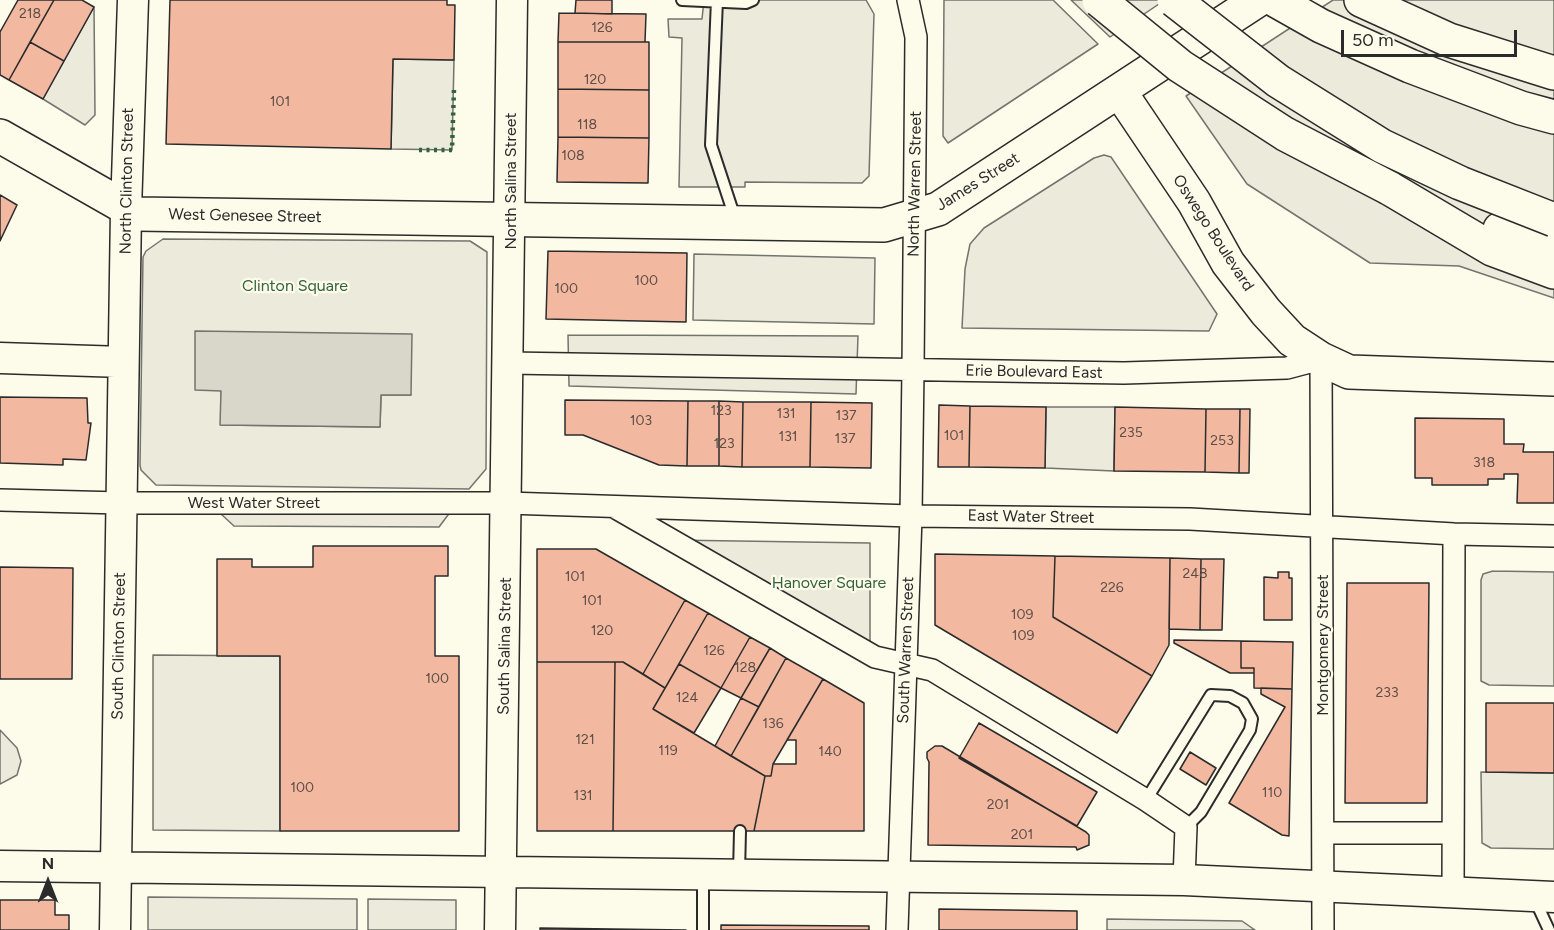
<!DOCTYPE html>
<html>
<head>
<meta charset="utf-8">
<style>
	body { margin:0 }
	#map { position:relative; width:1554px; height:930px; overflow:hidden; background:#fdfbea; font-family:Figtree,sans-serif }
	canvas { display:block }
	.north { position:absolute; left:18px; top:852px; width:60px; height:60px; -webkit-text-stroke:4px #fdfbea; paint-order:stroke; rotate:0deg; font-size:16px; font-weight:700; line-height:24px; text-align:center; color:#2b2b2b }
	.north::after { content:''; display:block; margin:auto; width:21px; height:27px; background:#2b2b2b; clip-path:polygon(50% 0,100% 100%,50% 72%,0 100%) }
	.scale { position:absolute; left:1341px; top:30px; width:176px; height:27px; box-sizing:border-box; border:3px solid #2b2b2b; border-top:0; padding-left:8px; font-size:18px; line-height:21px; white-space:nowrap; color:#2b2b2b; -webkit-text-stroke:4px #fdfbea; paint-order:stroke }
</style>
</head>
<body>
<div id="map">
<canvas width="1554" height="930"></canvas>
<div class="north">N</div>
<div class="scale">50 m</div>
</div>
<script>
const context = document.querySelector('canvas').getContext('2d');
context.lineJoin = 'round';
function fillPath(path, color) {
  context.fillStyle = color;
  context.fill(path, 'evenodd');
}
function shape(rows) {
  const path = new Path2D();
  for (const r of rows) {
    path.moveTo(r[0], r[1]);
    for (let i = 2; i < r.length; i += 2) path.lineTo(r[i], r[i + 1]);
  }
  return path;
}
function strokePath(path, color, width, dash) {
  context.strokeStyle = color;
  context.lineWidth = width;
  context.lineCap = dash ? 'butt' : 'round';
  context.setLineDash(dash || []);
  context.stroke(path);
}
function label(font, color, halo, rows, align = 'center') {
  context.font = font + ' Figtree,sans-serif';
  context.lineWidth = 4.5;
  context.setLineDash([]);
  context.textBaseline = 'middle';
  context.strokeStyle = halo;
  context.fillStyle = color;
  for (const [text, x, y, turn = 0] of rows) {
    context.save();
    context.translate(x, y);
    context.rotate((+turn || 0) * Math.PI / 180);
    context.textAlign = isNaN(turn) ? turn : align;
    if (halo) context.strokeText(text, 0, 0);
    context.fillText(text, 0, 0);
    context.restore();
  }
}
const green = shape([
	[94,7,95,115,85,125,43,99,94,7],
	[163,239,470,241,487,252,486,469,469,489,156,485,141,470,140,465,143,257,146,251,163,239],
	[221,391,411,395,381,395,380,427,221,425,221,391],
	[671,540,870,543,870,653,671,540],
	[0,730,17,748,21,761,17,775,0,784,0,730],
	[1481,772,1554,773,1554,849,1491,848,1482,843,1481,772],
	[368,899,456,900,456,930,368,930,368,899]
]);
fillPath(green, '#ecebdb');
strokePath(green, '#74746e', 1.5);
const parking = shape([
	[704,0,866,0,874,14,869,176,862,183,745,182,745,187,679,187,682,38,669,37,668,19,702,19,704,0],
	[944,0,1053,0,1098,44,948,143,943,136,944,0],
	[1071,0,1165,0,1110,37,1071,0],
	[1333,0,1554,0,1554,298,1459,266,1370,263,1247,184,1186,96,1333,0],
	[393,59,454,60,452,150,391,149,393,59],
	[1104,155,1111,157,1217,314,1209,331,962,328,965,269,970,244,984,228,1094,158,1104,155],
	[694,254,875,258,874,324,693,320,694,254],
	[568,335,858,336,856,394,569,386,568,335],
	[1046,407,1115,407,1114,471,1045,468,1046,407],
	[209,503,457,503,439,527,234,526,209,503],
	[1493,571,1554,572,1554,686,1489,685,1481,681,1481,580,1483,574,1493,571],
	[153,655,280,656,280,831,153,830,153,655],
	[148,897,357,899,357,930,148,930,148,897],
	[1107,919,1242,921,1255,930,1107,930,1107,919]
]);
fillPath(parking, '#eceadb');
strokePath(parking, '#74746e', 1.5);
const water = shape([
	[195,331,412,334,411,395,381,395,380,427,220,425,221,391,195,390,195,331]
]);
fillPath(water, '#d8d7c9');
strokePath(water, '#74746e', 1.5);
const building = shape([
	[18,0,54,0,9,80,0,75,0,32,18,0],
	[54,0,82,0,94,7,64,61,30,42,54,0],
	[170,0,447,0,447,5,455,5,454,60,393,59,391,149,166,144,170,0],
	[576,0,612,0,612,14,575,13,576,0],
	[559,13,646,14,645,42,558,42,559,13],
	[30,42,64,61,43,99,9,80,30,42],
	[558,42,649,42,649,90,558,89,558,42],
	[558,89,649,90,649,138,558,137,558,89],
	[558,137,649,138,648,183,557,182,558,137],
	[0,195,17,205,0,241,0,195],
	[548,251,687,253,686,322,546,319,548,251],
	[0,397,87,398,88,423,91,423,86,460,63,459,63,465,0,463,0,397],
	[565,400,688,401,687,466,659,465,583,435,565,435,565,400],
	[688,401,719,401,719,466,687,466,688,401],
	[719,401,743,402,742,467,719,466,719,401],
	[743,402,811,402,810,467,742,467,743,402],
	[811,402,872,403,871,468,810,467,811,402],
	[939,405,970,406,969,467,938,467,939,405],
	[970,406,1046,407,1045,468,969,467,970,406],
	[1115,407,1206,409,1205,472,1114,471,1115,407],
	[1206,409,1240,409,1239,473,1205,472,1206,409],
	[1240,409,1250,409,1249,473,1239,473,1240,409],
	[1415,418,1504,419,1504,444,1524,444,1523,452,1554,452,1554,503,1517,503,1518,474,1504,474,1504,479,1488,479,1488,485,1432,485,1432,478,1415,478,1415,418],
	[313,546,448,546,448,576,435,576,435,656,459,656,459,831,280,831,280,656,217,656,217,559,252,559,252,567,313,567,313,546],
	[537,549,596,549,685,600,643,674,623,662,537,662,537,549],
	[935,554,1055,556,1053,617,1152,676,1117,733,935,625,935,554],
	[1055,556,1170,558,1169,645,1152,676,1053,617,1055,556],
	[1170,558,1201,559,1200,630,1169,629,1170,558],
	[1201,559,1224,559,1222,630,1200,630,1201,559],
	[0,567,73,568,72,679,0,679,0,567],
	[1278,572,1289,572,1289,578,1292,578,1292,620,1264,620,1264,577,1278,578,1278,572],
	[1347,583,1429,583,1427,803,1345,803,1347,583],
	[685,600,708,613,665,688,643,674,685,600],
	[708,613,750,637,721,688,679,664,708,613],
	[750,637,770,648,741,698,721,688,750,637],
	[1174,640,1241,641,1241,668,1254,668,1254,673,1230,673,1174,643,1174,640],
	[1241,641,1293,642,1292,689,1254,688,1254,668,1241,668,1241,641],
	[770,648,786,658,759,707,741,698,770,648],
	[786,658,823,679,773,764,771,776,765,776,731,756,786,658],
	[537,662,615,662,613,831,537,831,537,662],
	[615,662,623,662,665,688,653,709,765,776,754,831,613,831,615,662],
	[679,664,721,688,694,733,653,709,679,664],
	[823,679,864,703,864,831,754,831,765,776,771,776,773,764,796,764,796,740,787,740,823,679],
	[1261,688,1292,689,1289,836,1282,835,1229,803,1285,707,1261,694,1261,688],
	[741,698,759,707,731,756,715,746,741,698],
	[1486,703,1554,703,1554,773,1486,772,1486,703],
	[979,723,1097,792,1077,826,959,758,979,723],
	[935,746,942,746,1086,832,1089,835,1089,845,1077,850,1076,847,928,845,929,762,927,758,927,752,935,746],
	[1190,752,1216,768,1206,785,1180,769,1190,752],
	[0,900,55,900,55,915,69,915,69,930,0,930,0,900],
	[939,909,1077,911,1077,930,939,930,939,909],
	[721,925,869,926,869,930,721,930,721,925],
	[540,928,686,930,540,930,540,928]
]);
fillPath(building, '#f2b8a0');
strokePath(building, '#2b2b2b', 1.5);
const lane = shape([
	[682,0,746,3,753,0],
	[717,0,711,145,735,218],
	[1146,800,1211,695,1230,696,1243,703,1252,719,1250,730,1201,812,1186,827],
	[739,873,740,831],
	[1535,900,1549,930],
	[703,930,703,876]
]);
const street = shape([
	[509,363,1124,373,1287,368,1321,359,1323,930],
	[0,500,121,503,507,503,911,516,1190,519,1454,534,1554,536],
	[616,508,875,657,932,670,1146,800,1186,827,1184,880],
	[1323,833,1453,833],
	[1453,894,1454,534],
	[897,930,911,516,913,369,916,37,908,0]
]);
const secondary = shape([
	[0,358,123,362],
	[0,866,1184,880,1554,897],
	[115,930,126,210,133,0],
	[500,930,512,0]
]);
const primary = shape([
	[1120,92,1194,202,1228,263,1266,312,1292,340,1321,359,1349,372,1554,379],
	[0,136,137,214,884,225,938,209,1258,0]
]);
const highway = shape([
	[1275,0,1321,26,1410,66,1521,108,1554,117],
	[1361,0,1449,40,1554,73],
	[1389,188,1492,249,1554,272],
	[1500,229,1554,247]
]);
strokePath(lane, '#2b2b2b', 14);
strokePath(street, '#2b2b2b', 24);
strokePath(secondary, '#2b2b2b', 33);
strokePath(primary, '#2b2b2b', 36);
strokePath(highway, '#2b2b2b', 36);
strokePath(lane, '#fdfbea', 10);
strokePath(street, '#fdfbea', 21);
strokePath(secondary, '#fdfbea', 30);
strokePath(primary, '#fdfbea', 33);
strokePath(highway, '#fdfbea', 33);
const highwayBridge = shape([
	[1099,0,1180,66,1285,134,1389,188],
	[1174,0,1278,81,1382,146,1460,183,1554,220]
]);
strokePath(highwayBridge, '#2b2b2b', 36, []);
strokePath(highwayBridge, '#fdfbea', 33);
strokePath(shape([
	[419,150,452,150,454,89]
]), '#34623c', 4.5, [3, 4.5]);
label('14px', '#5d4e48', null, [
	["218",30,14],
	["126",602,28],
	["120",595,80],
	["101",280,102],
	["118",587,125],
	["108",573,156],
	["100",646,281],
	["100",566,289],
	["123",721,411],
	["131",786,414],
	["137",846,416],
	["103",641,421],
	["235",1131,433],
	["101",954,436],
	["131",788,437],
	["137",845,439],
	["253",1222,441],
	["123",724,444],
	["318",1484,463],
	["248",1195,574],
	["101",575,577],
	["226",1112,588],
	["101",592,601],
	["109",1022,615],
	["120",602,631],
	["109",1023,636],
	["126",714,651],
	["128",745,668],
	["100",437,679],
	["233",1387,693],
	["124",687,698],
	["136",773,724],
	["121",585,740],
	["119",668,751],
	["140",830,752],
	["100",302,788],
	["110",1272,793],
	["131",583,796],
	["201",998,805],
	["201",1022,835]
]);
label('16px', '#2b2b2b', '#fdfbea', [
	["North Clinton Street",127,181,-89],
	["North Salina Street",511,181,-90],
	["James Street",978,182,-32],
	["North Warren Street",915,184,-89],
	["West Genesee Street",245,216,1],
	["Oswego Boulevard",1213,233,57],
	["Erie Boulevard East",1034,372,1],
	["West Water Street",254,503],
	["East Water Street",1031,517,1],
	["Montgomery Street",1323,645,-90],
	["South Clinton Street",119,646,-89],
	["South Salina Street",505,646,-89],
	["South Warren Street",906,650,-88]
]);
label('16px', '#34623c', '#fdfbea', [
	["Clinton Square",295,286],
	["Hanover Square",829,583]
]);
</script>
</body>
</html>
